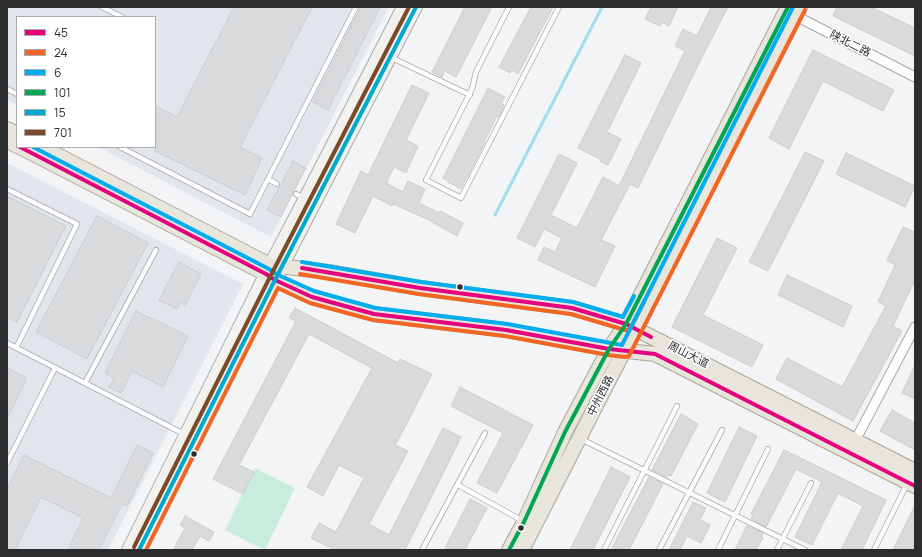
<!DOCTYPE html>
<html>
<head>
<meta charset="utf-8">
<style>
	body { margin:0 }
	#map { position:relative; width:922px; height:557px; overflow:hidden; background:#f2f4f6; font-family:Manrope,sans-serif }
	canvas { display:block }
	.frame { position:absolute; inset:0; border:8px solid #2b2c2e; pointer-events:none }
	.legend { position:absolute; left:16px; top:16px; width:140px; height:132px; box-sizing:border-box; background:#fff; border:1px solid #aaabab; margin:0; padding:5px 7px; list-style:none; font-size:12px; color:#2b2c2e }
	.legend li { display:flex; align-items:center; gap:8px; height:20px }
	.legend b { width:20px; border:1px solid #aaabab }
</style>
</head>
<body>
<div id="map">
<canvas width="922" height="557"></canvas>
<div class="frame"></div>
<ul class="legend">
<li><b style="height:5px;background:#e5007d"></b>45</li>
<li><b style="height:5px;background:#f26522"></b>24</li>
<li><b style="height:5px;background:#00aeef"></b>6</li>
<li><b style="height:5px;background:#00a651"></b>101</li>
<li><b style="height:5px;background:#00a9ce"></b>15</li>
<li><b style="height:5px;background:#7a4b2a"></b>701</li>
</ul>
</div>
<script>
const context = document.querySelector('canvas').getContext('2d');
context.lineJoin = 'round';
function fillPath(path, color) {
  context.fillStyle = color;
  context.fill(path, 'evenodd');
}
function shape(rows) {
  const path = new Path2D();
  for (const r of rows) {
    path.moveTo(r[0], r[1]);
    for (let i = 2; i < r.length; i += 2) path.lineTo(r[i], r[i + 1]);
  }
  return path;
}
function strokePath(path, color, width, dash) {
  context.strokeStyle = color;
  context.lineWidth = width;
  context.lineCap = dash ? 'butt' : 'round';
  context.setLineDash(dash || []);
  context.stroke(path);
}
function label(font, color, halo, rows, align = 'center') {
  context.font = font + ' Manrope,"Noto Sans SC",sans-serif';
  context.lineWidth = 3;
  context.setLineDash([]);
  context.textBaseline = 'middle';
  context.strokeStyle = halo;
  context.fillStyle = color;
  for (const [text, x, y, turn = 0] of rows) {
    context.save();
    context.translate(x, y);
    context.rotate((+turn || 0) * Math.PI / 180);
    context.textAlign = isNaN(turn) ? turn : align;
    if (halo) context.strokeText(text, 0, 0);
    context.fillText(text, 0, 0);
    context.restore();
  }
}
fillPath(shape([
	[7,7,389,7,271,237,98,147,155,147,155,17,17,17,17,105,7,100],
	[7,163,243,284,108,550,7,550]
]), '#e1e5ec');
fillPath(shape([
	[255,468,295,488,265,550,225,530]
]), '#c9eddd');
strokePath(shape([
	[495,215,602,7]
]), '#a2ddef', 3);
const building = shape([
	[234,7,312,7,240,147,262,158,245,195,155,151,155,106,177,117,234,7],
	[361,7,380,7,328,110,313,102,361,7],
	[465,7,492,7,456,77,445,71,442,77,432,72,465,7],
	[531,7,553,7,518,74,512,70,510,73,499,67,531,7],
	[651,7,678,7,669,26,662,22,660,26,645,19,651,7],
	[711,7,728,7,701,59,638,188,630,184,601,240,615,246,595,287,538,260,544,247,555,252,562,238,544,229,535,247,517,238,559,154,577,163,551,215,577,228,603,177,619,186,685,51,675,46,683,29,697,36,711,7],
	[837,7,871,7,915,28,915,56,833,16,837,7],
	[813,50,894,90,883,111,823,81,789,149,769,138,813,50],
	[625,55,641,63,607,132,621,139,608,165,600,161,600,159,578,148,625,55],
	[412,85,429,93,406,140,418,146,406,173,394,167,386,183,403,192,408,181,425,189,419,203,439,213,440,211,463,223,457,236,427,219,393,204,392,206,373,196,355,233,336,224,361,171,368,175,412,85],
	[488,88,505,97,501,103,504,105,499,117,497,116,484,142,485,142,468,176,467,176,461,189,448,182,448,181,443,178,488,88],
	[805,152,824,161,768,271,749,262,805,152],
	[846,153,915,186,905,207,836,174,846,153],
	[293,161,306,168,293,192,281,217,267,210,293,161],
	[7,196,66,226,17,322,7,317,7,196],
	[97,216,148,243,87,359,36,332,97,216],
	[903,227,915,232,915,280,893,326,902,331,853,421,776,379,787,358,842,387,886,306,878,302,895,265,887,260,903,227],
	[717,238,737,248,703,315,763,345,752,367,672,327,717,238],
	[179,262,201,274,185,305,180,303,177,309,159,300,179,262],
	[787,275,852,306,843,327,778,295,787,275],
	[295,308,398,363,400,359,432,374,405,427,395,445,408,451,369,524,389,535,443,428,461,437,405,550,335,550,311,538,319,523,336,532,364,478,339,465,323,496,307,487,372,368,309,334,239,465,254,472,243,494,213,479,296,321,289,318,295,308],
	[136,311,188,336,163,387,132,371,121,393,109,387,114,378,105,373,136,311],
	[915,365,915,399,902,393,915,365],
	[7,368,27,378,7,419,7,368],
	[460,387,533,425,497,493,477,483,503,433,451,406,460,387],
	[892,410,915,423,915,450,880,431,892,410],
	[681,414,698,424,671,476,668,475,667,477,652,470,681,414],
	[739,427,757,436,725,502,707,493,739,427],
	[137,445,153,453,127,506,122,504,99,550,68,550,83,518,41,497,15,550,7,550,7,489,24,455,111,498,137,445],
	[784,450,886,500,862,550,841,550,863,506,838,493,812,545,795,537,822,482,796,469,766,527,751,519,753,515,751,514,784,450],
	[611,467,630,477,593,550,570,550,611,467],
	[649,477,663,484,629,550,611,550,649,477],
	[470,499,487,508,465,550,444,550,470,499],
	[693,502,706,508,700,520,710,525,701,543,687,536,680,550,669,550,693,502],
	[915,505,915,550,893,550,915,505],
	[185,516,214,532,209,541,200,536,192,550,173,550,185,528,180,525,185,516],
	[747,526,763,533,761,537,763,538,756,550,735,550,747,526]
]);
fillPath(building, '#d8dadb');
strokePath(building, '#cbcccd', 1);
const lane = shape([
	[102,7,122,17],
	[509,7,476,72,472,89,426,180,461,198,559,7],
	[390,57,470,95],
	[7,89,17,94],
	[120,147,250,214,268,179],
	[277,184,268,179,356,7],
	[7,189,77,224,16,348],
	[296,194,304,198],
	[7,343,184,434],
	[85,383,156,250],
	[581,439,805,550],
	[7,463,55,368],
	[458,485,523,521],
	[422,550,485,433],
	[604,550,677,406],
	[659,550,722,430],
	[718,550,768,449],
	[777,550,811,483],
	[874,550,907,484]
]);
const street = shape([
	[792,14,915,77],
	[855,441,915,327]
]);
const secondary = shape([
	[128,550,270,265,305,198,403,7],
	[139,550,275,280,416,7]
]);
const primary = shape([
	[7,129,17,134],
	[7,140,17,146],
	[20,147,266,274,275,280,312,297,374,314,506,330,609,349,655,354,915,486],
	[42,147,270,265,329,272,420,288,572,308,626,324,915,471],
	[509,550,524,522,565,432,609,349,626,324,788,7],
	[522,550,800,7]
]);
strokePath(lane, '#a8a9ab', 6);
strokePath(street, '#a8a9ab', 11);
strokePath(secondary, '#a8a9ab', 14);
strokePath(primary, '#aba697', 16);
strokePath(lane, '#fdfdfe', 4.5);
strokePath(street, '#fdfdfe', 9);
strokePath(secondary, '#f2f1ed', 12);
strokePath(primary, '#e8e5dc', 14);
strokePath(shape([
	[20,147,266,274,275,280,312,297,374,314,506,330,609,349,655,354,915,486],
	[302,268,420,288,572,308,626,324,651,337]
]), '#e5007d', 4);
strokePath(shape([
	[300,274,419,294,571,314,625,330,628,330,631,327,644,302],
	[146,550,278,288,310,303,373,320,505,336,608,355,625,357,629,356,805,10]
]), '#f26522', 4);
strokePath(shape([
	[33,147,269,269,278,275,314,291,375,308,507,324,622,345,793,7],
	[302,262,421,282,573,302,623,317,634,296]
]), '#00aeef', 4);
strokePath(shape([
	[509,550,524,522,565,432,609,349,626,324,788,7]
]), '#00a651', 4);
strokePath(shape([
	[139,550,275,280,416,7]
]), '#00a9ce', 4);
strokePath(shape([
	[134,547,270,277,409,7]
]), '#7a4b2a', 4);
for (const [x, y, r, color] of [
	[460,287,3.5,"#2b2c2e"],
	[194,454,3.5,"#2b2c2e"],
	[521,528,3.5,"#2b2c2e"]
]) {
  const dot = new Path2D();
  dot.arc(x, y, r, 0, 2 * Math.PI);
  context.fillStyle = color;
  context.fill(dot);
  strokePath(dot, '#fff', 1.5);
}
label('11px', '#2b2c2e', '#fff', [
	["陕北二路",850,44,27],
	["周山大道",688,355,27],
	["中州西路",601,396,-63]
]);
</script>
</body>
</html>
